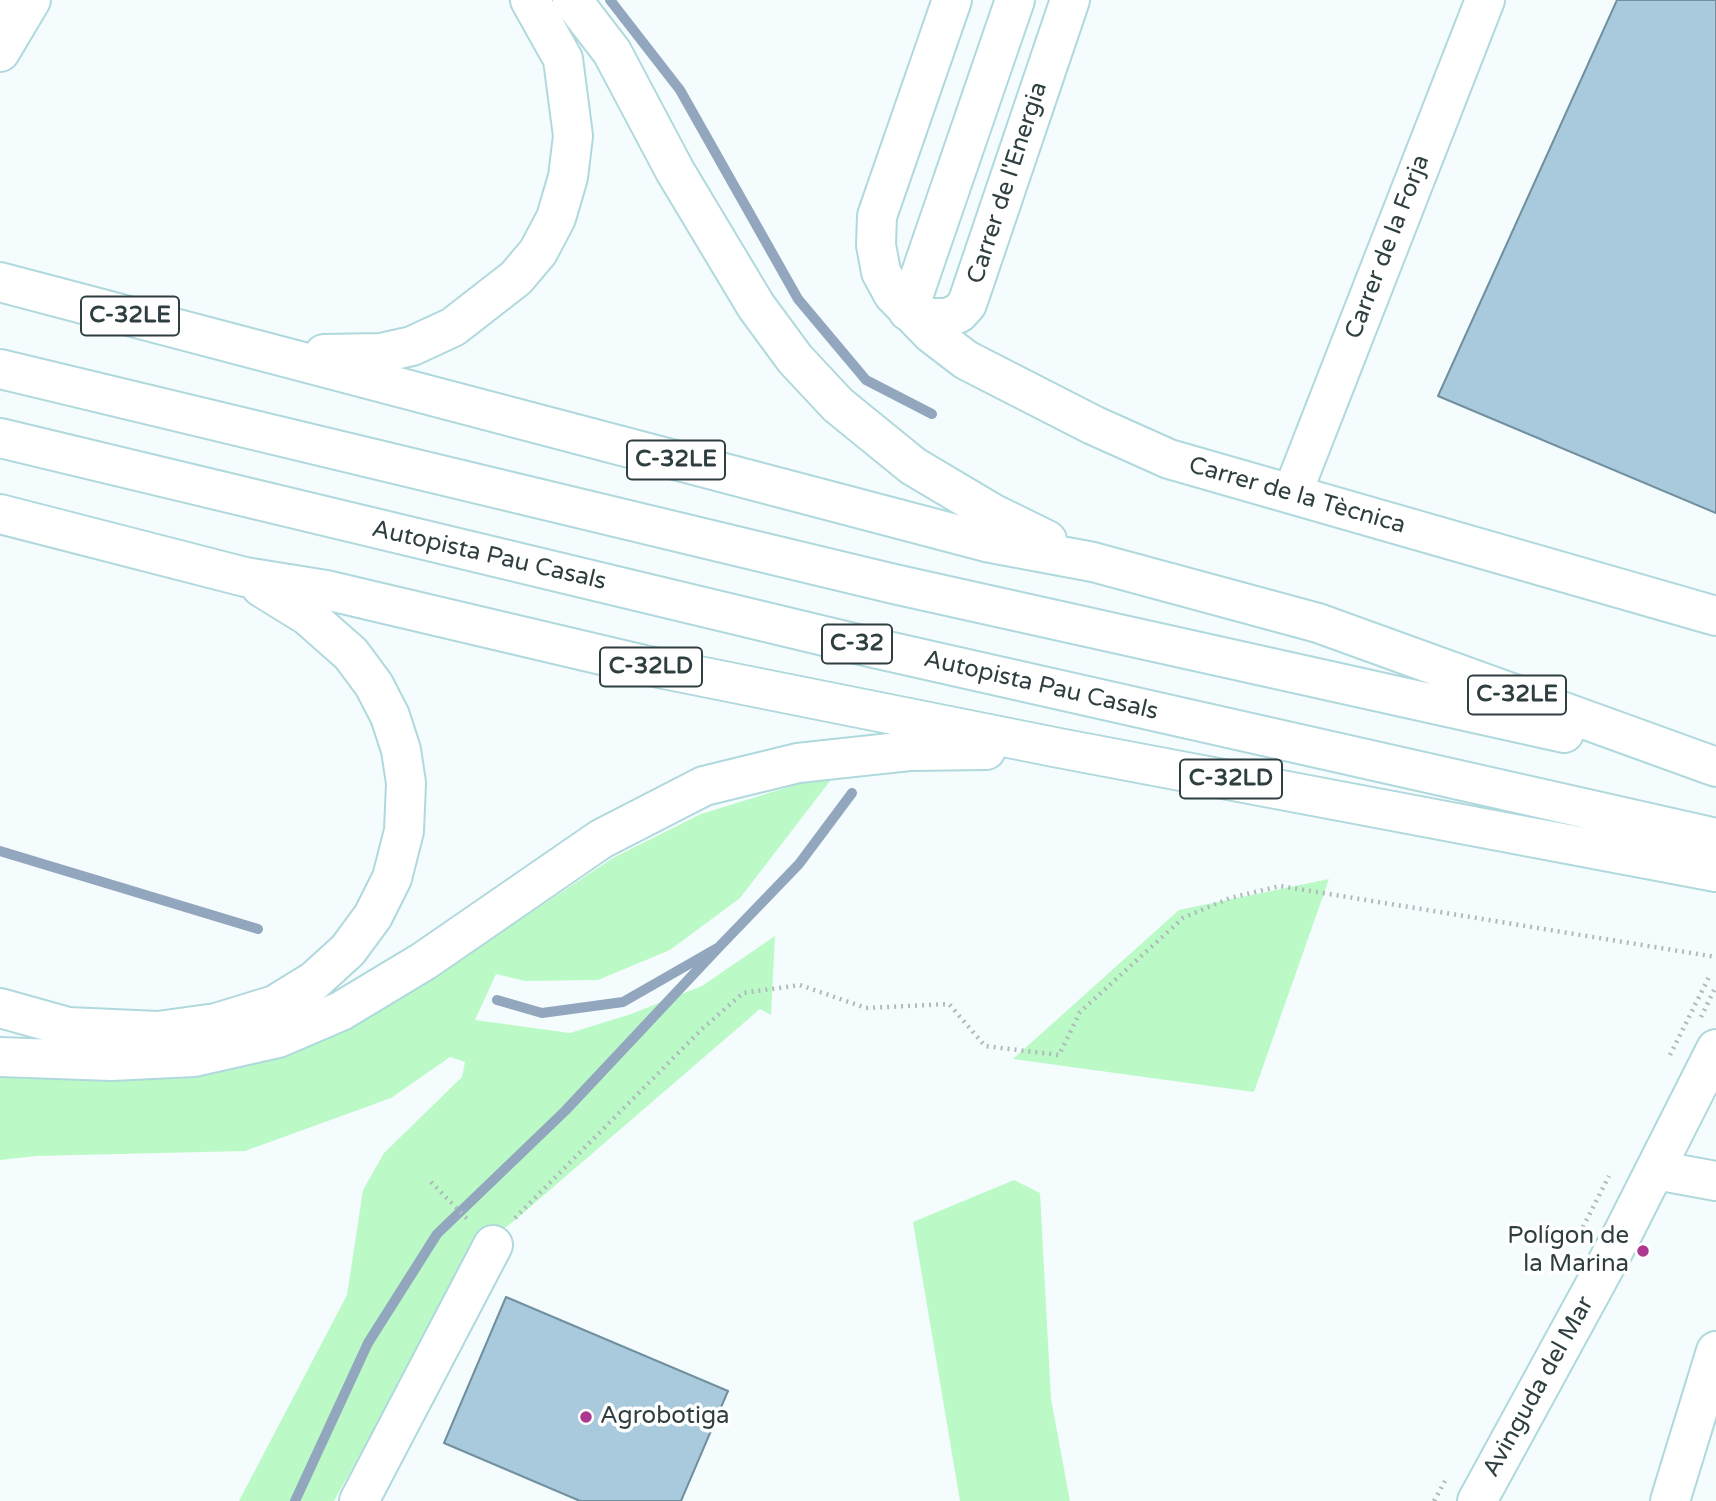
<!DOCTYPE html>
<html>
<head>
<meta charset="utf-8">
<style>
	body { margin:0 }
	canvas { display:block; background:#f4fcfd }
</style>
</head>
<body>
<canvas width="1716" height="1501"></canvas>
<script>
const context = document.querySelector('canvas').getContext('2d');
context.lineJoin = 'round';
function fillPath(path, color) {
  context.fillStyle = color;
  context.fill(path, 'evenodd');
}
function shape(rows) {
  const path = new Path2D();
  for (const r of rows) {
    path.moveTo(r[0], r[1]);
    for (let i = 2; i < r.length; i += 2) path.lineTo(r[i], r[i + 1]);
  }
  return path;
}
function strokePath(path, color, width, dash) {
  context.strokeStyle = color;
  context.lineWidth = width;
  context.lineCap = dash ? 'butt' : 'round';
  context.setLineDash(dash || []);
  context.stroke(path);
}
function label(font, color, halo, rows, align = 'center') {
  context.font = font + ' "Varela Round",sans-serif';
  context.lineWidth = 7;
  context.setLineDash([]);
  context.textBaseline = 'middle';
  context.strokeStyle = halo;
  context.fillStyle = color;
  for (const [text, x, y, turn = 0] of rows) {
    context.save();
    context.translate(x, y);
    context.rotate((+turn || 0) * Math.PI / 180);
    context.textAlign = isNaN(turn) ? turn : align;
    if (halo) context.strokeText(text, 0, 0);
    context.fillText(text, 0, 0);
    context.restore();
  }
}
fillPath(shape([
	[837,772,740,898,670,950,598,980,525,981,496,974,475,1020,570,1033,631,1014,702,986,775,936,771,1015,760,1009,515,1220,471,1254,334,1501,239,1501,347,1295,363,1190,384,1153,462,1077,465,1062,450,1057,391,1098,245,1151,36,1156,0,1160,0,1072,143,1076,241,1067,297,1048,455,963,613,858,701,814],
	[1329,879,1254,1092,1013,1059,1179,910],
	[1014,1180,1040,1193,1051,1399,1070,1501,960,1501,913,1222]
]), '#bbfac6');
strokePath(shape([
	[610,0,680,90,798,299,866,380,932,414],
	[0,851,258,929],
	[497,1000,542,1013,623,1002,719,947,799,864,852,793],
	[295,1501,368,1343,437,1234,565,1111,719,947]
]), '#92a6bd', 10);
const building = shape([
	[1617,0,1716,0,1716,513,1438,396,1617,0],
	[506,1297,728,1391,681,1501,580,1501,444,1443,506,1297]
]);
fillPath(building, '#a9cadc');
strokePath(building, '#7090a0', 2);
const minor = shape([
	[952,0,877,216,876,245,881,272,893,294,932,334,966,360,1093,425,1169,459,1716,616],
	[908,311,931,318,947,318,959,313,967,304,1070,0],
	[908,311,1015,0],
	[1292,494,1485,0],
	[1656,1170,1716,1181],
	[359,1501,493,1245],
	[1477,1501,1621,1237,1716,1049],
	[1670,1501,1716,1351]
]);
const major = shape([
	[0,13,3,0]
]);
const highway = shape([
	[572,0,612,52,675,171,756,306,795,359,838,405,913,466,992,513,1047,540],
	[0,52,31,0],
	[0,282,986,542,1093,562,1318,623,1716,767],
	[324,354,381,353,412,346,453,327,516,278,538,252,556,218,568,177,573,136,563,59,530,0],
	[0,369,894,584,1564,733],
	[0,438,874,648,1716,838],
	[0,514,245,577,326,590,644,665,1059,748,1716,872],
	[0,1008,68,1027,158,1031,216,1023,275,1005,314,981,348,950,373,916,392,878,404,831,406,783,401,750,390,716,374,685,351,654,308,616,261,587],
	[0,1057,111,1061,194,1057,278,1038,341,1011,424,961,601,839,704,786,798,763,909,751,986,750]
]);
strokePath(minor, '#b0d9dd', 42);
strokePath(major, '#b0d9dd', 42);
strokePath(highway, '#b0d9dd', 42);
strokePath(shape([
	[1701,1017,1716,986],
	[1670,1055,1710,975],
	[431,1182,470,1222],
	[515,1218,702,1029,743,993,800,985,866,1008,949,1004,985,1046,1059,1055,1080,1012,1183,918,1230,898,1280,886,1716,957],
	[1583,1227,1609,1176],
	[1434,1501,1445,1481]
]), '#afbabb', 4.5, [2, 5]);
strokePath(minor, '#fff', 38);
strokePath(major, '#fff', 38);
strokePath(highway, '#fff', 38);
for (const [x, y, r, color] of [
	[1643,1251,7,"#ad3890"],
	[586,1417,7,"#ad3890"]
]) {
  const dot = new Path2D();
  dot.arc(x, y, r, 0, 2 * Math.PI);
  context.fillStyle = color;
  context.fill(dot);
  strokePath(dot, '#fff', 2.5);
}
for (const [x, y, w] of [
	[130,316,98],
	[676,460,98],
	[857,644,70],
	[651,667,102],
	[1517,695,98],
	[1231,779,102]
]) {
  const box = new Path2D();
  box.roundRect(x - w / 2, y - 19.5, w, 39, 5);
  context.fillStyle = '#fff';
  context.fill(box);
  strokePath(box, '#2f3f41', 2);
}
label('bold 23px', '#2f3f41', null, [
	["C-32LE",130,316],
	["C-32LE",676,460],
	["C-32",857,644],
	["C-32LD",651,667],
	["C-32LE",1517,695],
	["C-32LD",1231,779]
]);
label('24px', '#2f3f41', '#fff', [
	["Carrer de l'Energia",1008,183,-72],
	["Carrer de la Forja",1388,247,-69],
	["Carrer de la Tècnica",1297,496,16],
	["Autopista Pau Casals",489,556,13],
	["Autopista Pau Casals",1041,686,13],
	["Avinguda del Mar",1539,1387,-61]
]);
label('24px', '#2f3f41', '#fff', [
	["Polígon de",1629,1237],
	["la Marina",1629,1265],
	["Agrobotiga",600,1417,"left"]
], 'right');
</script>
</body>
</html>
